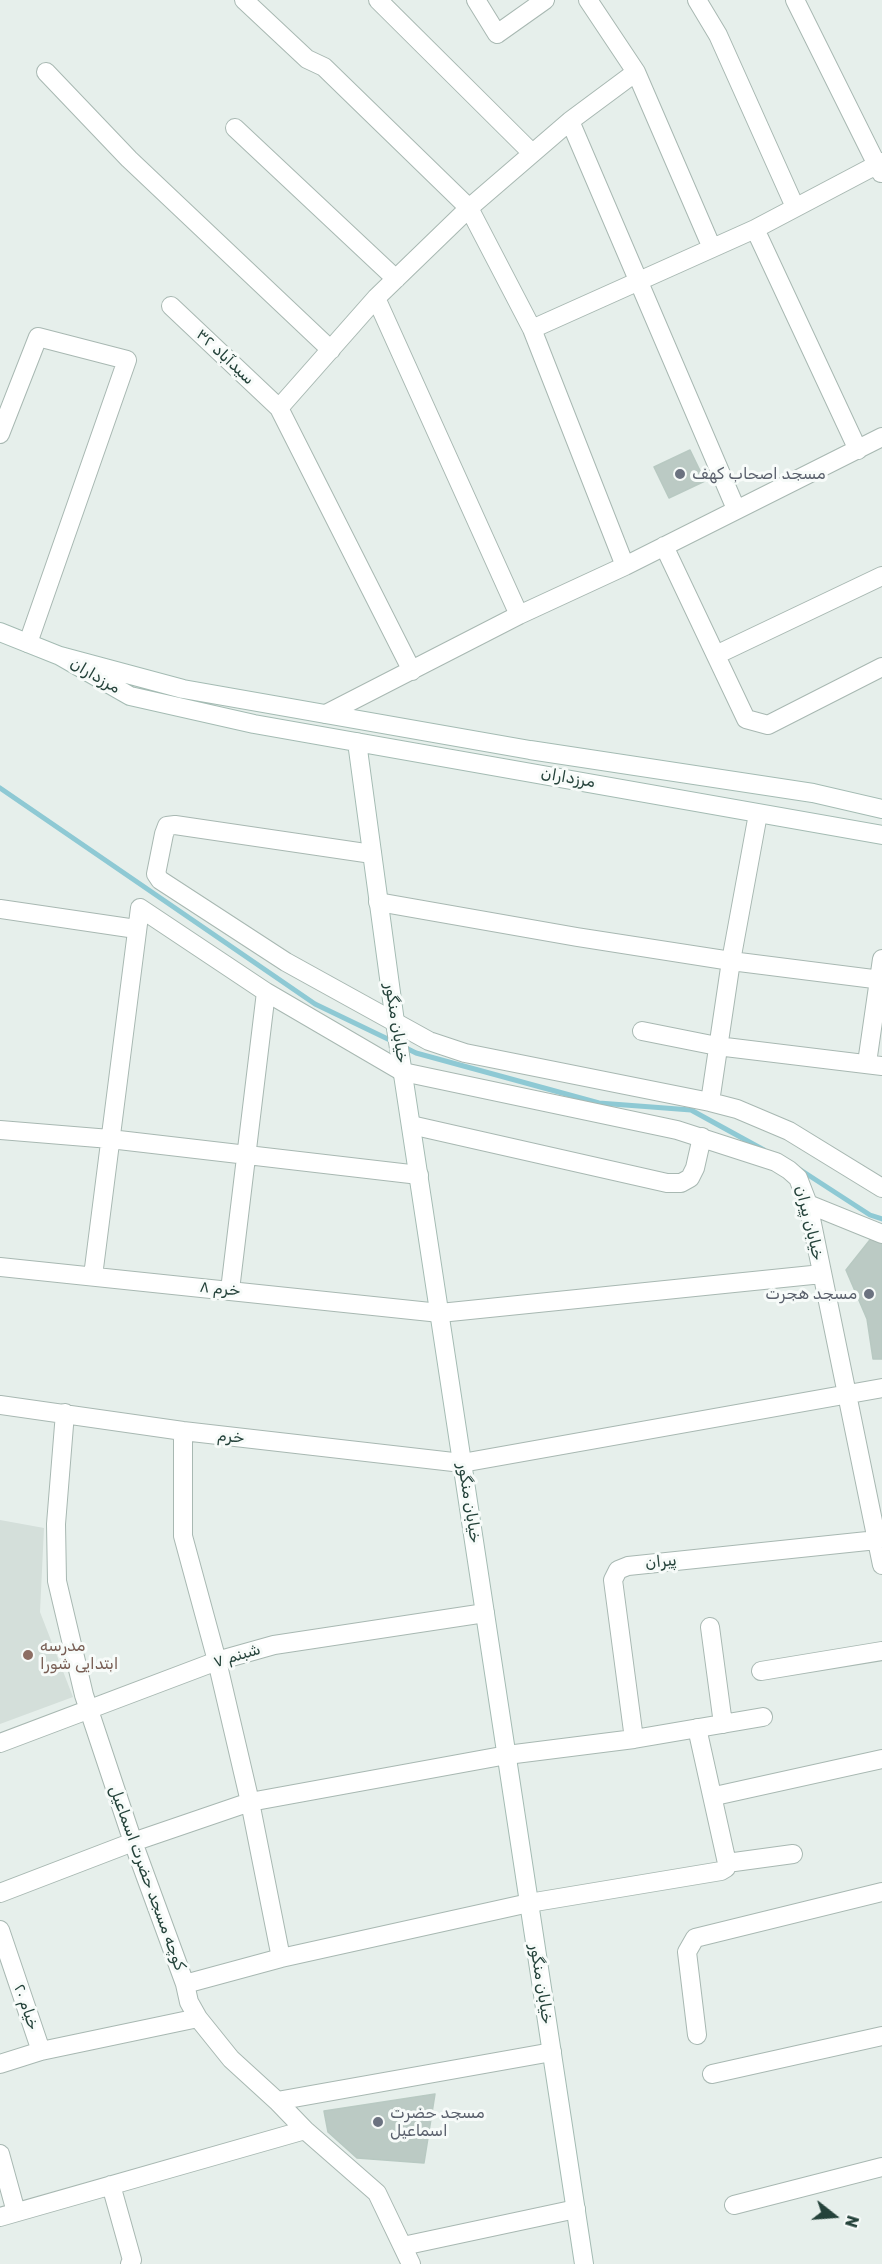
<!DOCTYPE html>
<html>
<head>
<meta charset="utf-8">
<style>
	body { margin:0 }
	#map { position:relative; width:882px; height:2264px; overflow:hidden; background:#e6efeb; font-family:Rubik,sans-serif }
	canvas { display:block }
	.north { position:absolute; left:804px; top:2186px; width:60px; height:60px; -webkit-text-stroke:4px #f7fbf9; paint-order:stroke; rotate:107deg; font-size:16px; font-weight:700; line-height:24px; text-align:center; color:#24423a }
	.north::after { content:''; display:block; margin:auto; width:21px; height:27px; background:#24423a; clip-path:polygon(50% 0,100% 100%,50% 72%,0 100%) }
</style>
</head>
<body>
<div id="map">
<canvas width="882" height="2264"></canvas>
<div class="north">N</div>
</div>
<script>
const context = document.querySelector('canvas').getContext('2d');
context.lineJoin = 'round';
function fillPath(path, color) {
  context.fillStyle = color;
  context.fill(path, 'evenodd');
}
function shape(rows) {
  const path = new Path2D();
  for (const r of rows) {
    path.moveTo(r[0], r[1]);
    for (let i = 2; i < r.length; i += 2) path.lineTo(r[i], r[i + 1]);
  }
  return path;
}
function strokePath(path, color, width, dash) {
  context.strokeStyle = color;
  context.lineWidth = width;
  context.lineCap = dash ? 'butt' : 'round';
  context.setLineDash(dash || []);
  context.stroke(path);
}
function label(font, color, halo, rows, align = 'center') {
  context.font = font + ' Rubik,Cairo,sans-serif';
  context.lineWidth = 6;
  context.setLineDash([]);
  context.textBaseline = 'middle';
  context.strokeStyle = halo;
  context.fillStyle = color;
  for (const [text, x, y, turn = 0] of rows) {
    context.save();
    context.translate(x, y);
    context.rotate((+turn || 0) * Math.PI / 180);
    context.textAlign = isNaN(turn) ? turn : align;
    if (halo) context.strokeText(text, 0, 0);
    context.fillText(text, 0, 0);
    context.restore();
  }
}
fillPath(shape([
	[0,1520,44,1528,40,1612,73,1697,0,1724]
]), '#d4dfda');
strokePath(shape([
	[0,788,315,1004,394,1042],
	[402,1046,416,1053,599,1103,691,1110,764,1150],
	[799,1169,870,1215,882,1219]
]), '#8ec9d4', 5);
const building = shape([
	[690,450,705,481,669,498,654,467,690,450],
	[873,1236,882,1242,882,1359,873,1359,867,1319,846,1270,873,1236],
	[435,2094,424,2163,357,2158,328,2132,324,2111,435,2094]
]);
fillPath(building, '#bbcac4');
strokePath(building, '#b8c9c2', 1.5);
const street = shape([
	[244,0,307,59,324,67,469,208,532,329,625,566],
	[378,0,532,153],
	[476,0,497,34,545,0],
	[588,0,636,72,712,248],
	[697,0,718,35,795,207],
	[795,0,881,173],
	[46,72,129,159,331,350],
	[570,121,736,509],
	[235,128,396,279],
	[755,229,858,450],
	[376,298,519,615],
	[171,306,279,408],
	[532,329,755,229,882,162],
	[0,434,38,337,127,360,28,643],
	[664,546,746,719,768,725,882,667],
	[716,655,882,576],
	[412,671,279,408,376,298,469,208,570,121,636,72],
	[326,714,519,615,625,566,882,437],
	[372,854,175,825,167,826,164,834,156,874,160,880,286,962,429,1041,465,1053,710,1102,737,1109,789,1131,882,1188],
	[378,902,577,937,731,961,882,980],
	[0,909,136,929],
	[266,992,403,1072,677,1130,776,1162,789,1170,798,1178,808,1204,882,1565],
	[642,1031,717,1046,882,1066],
	[867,1063,882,959],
	[710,1102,731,961,758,814],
	[411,1125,667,1183,681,1183,690,1178,695,1168,702,1137],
	[0,1130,110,1139,419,1175],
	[808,1204,882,1234],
	[0,1267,440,1313,822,1274],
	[93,1276,140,908,266,992,230,1290],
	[0,1405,183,1431,462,1463,882,1388],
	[65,1413,56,1524,57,1581,84,1695,133,1842,185,1984,189,2002,198,2018,231,2059,277,2101,305,2130,377,2193,411,2264],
	[183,1431,183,1536,217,1661,250,1802,281,1958],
	[710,1627,723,1724],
	[761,1671,882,1651],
	[697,1728,713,1800],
	[634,1739,613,1580,618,1570,628,1566,877,1540],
	[0,1743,217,1661,274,1645,485,1613],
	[727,1863,793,1854],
	[0,1893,133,1842,250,1802,507,1755,634,1739,763,1717],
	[0,1930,41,2051],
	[185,1984,281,1958,529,1903,721,1871,726,1868,727,1863,713,1800,715,1796,882,1759],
	[697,2035,687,1952,695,1938,882,1892],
	[0,2064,41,2051,198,2018],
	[712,2074,882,2036],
	[277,2101,552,2052],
	[0,2154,16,2212],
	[111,2185,132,2260,130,2264],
	[734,2205,882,2167],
	[0,2217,305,2130],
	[403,2246,576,2209]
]);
const secondary = shape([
	[0,632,60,656],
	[357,742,395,1022,584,2264],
	[882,809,813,793,530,750,183,689,60,656,130,696,254,724,882,835]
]);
strokePath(street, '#a8b8b2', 20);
strokePath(secondary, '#a4bbb3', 20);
strokePath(street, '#fff', 18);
strokePath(secondary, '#fff', 18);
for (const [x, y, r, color] of [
	[680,474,6,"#6b7280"],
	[869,1294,6,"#6b7280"],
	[28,1655,6,"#8d6e63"],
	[378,2122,6,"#6b7280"]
]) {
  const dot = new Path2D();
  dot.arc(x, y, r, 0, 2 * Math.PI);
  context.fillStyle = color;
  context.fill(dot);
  strokePath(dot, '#f7fbf9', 2);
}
label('16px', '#24423a', '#f7fbf9', [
	["سیدآباد ۳۲",225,357,43],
	["مرزداران",95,676,30],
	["مرزداران",568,778,10],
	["خیابان منگور",396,1023,81],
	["خیابان پیران",809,1223,76],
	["خرم ۸",220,1289,6],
	["خرم",231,1437,6],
	["خیابان منگور",469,1503,81],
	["پیران",661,1562,-6],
	["شبنم ۷",237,1656,-17],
	["کوچه مسجد حضرت اسماعیل",147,1878,70],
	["خیابان منگور",541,1984,81],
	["خیام ۲۰",26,2007,71]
]);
label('16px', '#5b616d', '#f7fbf9', [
	["مسجد اصحاب کهف",692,474],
	["مسجد هجرت",857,1294,"right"],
	["مسجد حضرت",390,2113],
	["اسماعیل",390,2131]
], 'left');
label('16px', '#785e54', '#f7fbf9', [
	["مدرسه",40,1646],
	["ابتدایی شورا",40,1664]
], 'left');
</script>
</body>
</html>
